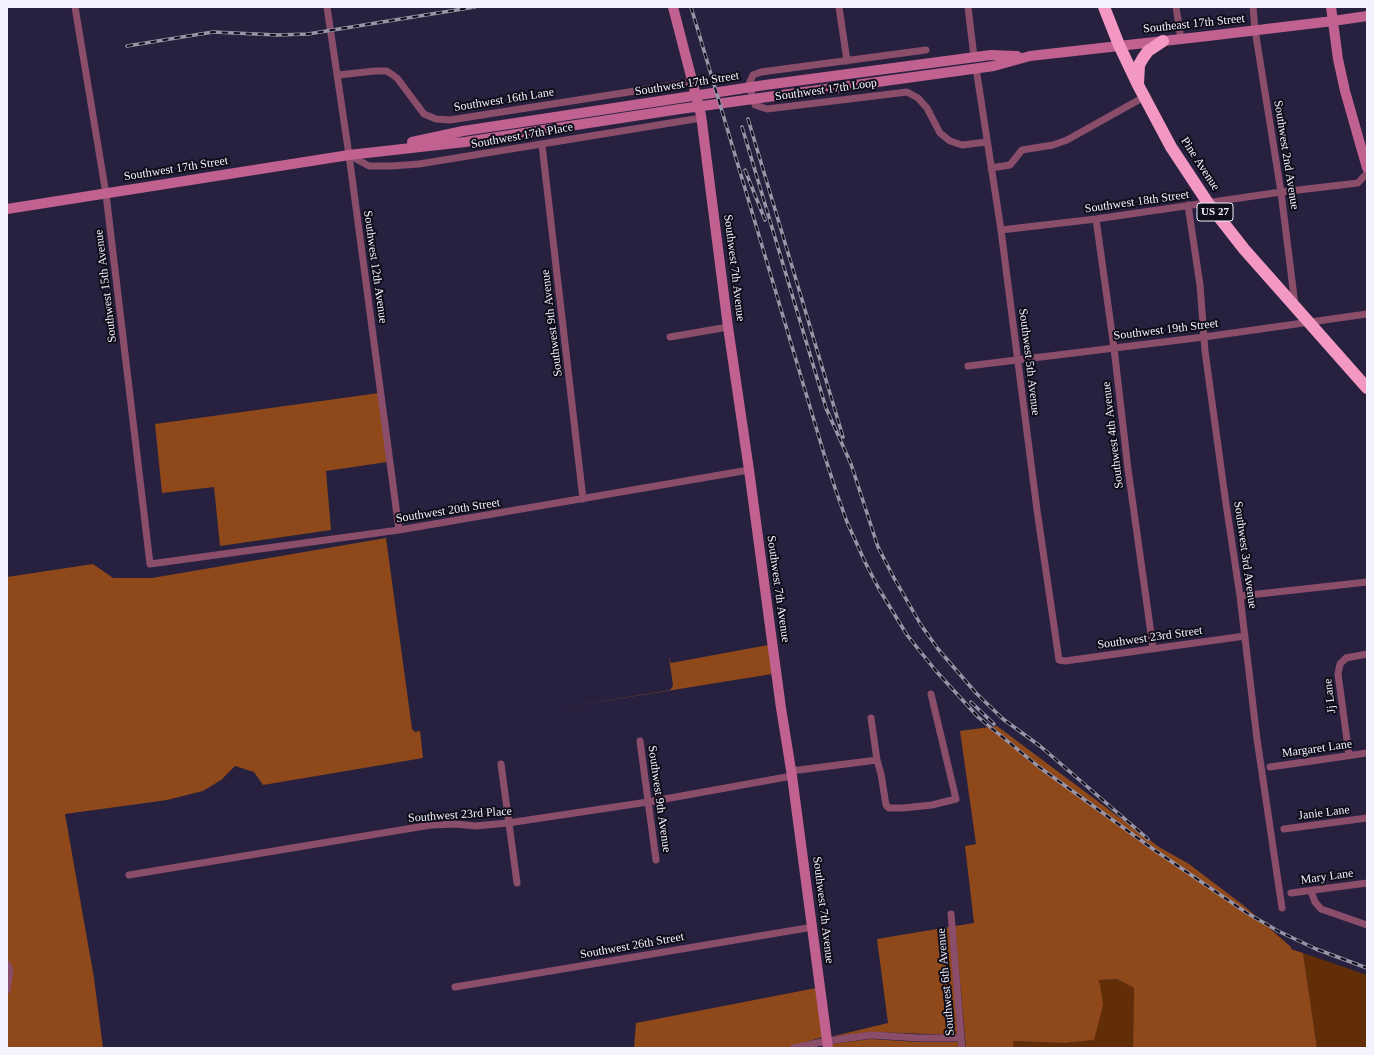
<!DOCTYPE html>
<html>
<head>
<meta charset="utf-8">
<style>
	body { margin:0 }
	#map { position:relative; width:1374px; height:1055px; overflow:hidden; background:#27213f; font-family:"Times New Roman",serif }
	canvas { display:block }
	.frame { position:absolute; inset:0; border:8px solid #f3f2fe; pointer-events:none }
</style>
</head>
<body>
<div id="map">
<canvas width="1374" height="1055"></canvas>
<div class="frame"></div>
</div>
<script>
const context = document.querySelector('canvas').getContext('2d');
context.lineJoin = 'round';
function fillPath(path, color) {
  context.fillStyle = color;
  context.fill(path, 'evenodd');
}
function shape(rows) {
  const path = new Path2D();
  for (const r of rows) {
    path.moveTo(r[0], r[1]);
    for (let i = 2; i < r.length; i += 2) path.lineTo(r[i], r[i + 1]);
  }
  return path;
}
function strokePath(path, color, width, dash) {
  context.strokeStyle = color;
  context.lineWidth = width;
  context.lineCap = dash ? 'butt' : 'round';
  context.setLineDash(dash || []);
  context.stroke(path);
}
function label(font, color, halo, rows, align = 'center') {
  context.font = font + ' "Times New Roman",serif';
  context.lineWidth = 4;
  context.setLineDash([]);
  context.textBaseline = 'middle';
  context.strokeStyle = halo;
  context.fillStyle = color;
  for (const [text, x, y, turn = 0] of rows) {
    context.save();
    context.translate(x, y);
    context.rotate((+turn || 0) * Math.PI / 180);
    context.textAlign = isNaN(turn) ? turn : align;
    if (halo) context.strokeText(text, 0, 0);
    context.fillText(text, 0, 0);
    context.restore();
  }
}
fillPath(shape([
	[1303,953,1367,975,1367,1048,1317,1048],
	[1117,979,1134,988,1133,1048,1014,1048,1013,1041,1065,1043,1094,1040,1097,980]
]), '#622e08');
fillPath(shape([
	[379,393,387,462,326,471,331,530,220,546,214,487,162,493,155,424],
	[386,538,412,729,415,732,420,731,423,758,263,785,254,772,235,766,221,780,203,791,167,800,65,814,94,978,103,1048,7,1048,7,577,93,564,113,578,152,578],
	[768,645,772,674,555,709,670,690,673,686,669,657,671,663],
	[997,726,1159,847,1189,864,1243,905,1291,947,1291,949,1303,953,1317,1048,1133,1048,1134,988,1117,979,1098,980,1100,984,1103,1005,1094,1040,1065,1043,1013,1041,1014,1048,966,1048,955,926,974,923,965,846,976,844,960,731],
	[949,927,958,1035,871,1032,830,1037,888,1023,877,939],
	[816,988,823,1037,785,1048,634,1048,636,1023],
	[871,1039,919,1042,958,1042,959,1048,831,1048,831,1044]
]), '#8e4819');
strokePath(shape([
	[75,7,106,194,150,564,399,530,749,470],
	[327,7,349,155,399,530],
	[839,7,847,61],
	[968,7,974,57],
	[1176,7,1181,39],
	[1253,7,1255,30,1281,192,1295,305],
	[926,50,761,72,753,75,749,84,755,105,767,109,907,92,918,98,927,108,940,133,950,141,962,145,987,142],
	[976,68,1001,230,1037,510,1059,660,1065,661,1245,636],
	[338,75,375,71,387,71,397,78,424,114,436,119,450,120,693,82],
	[542,145,583,499],
	[349,155,369,166,392,166,419,164,701,118],
	[991,168,1010,165,1022,150,1053,145,1067,140,1144,97],
	[1188,205,1200,285,1205,351,1225,497,1240,596,1257,739,1282,908],
	[1096,219,1114,348,1128,469,1153,648],
	[1001,230,1096,219,1281,192,1358,183,1367,173],
	[670,337,728,327],
	[968,366,1204,337,1367,314],
	[1240,596,1367,582],
	[871,718,877,760,881,774,886,805,889,808,903,808,932,805,956,799,931,694],
	[640,741,656,860],
	[1349,755,1338,674,1340,664,1346,658,1367,654],
	[501,764,517,883],
	[1270,767,1367,753],
	[791,771,877,760],
	[1284,829,1367,818],
	[129,875,431,825,456,824,475,826,508,823,648,802,792,776],
	[1311,891,1315,902,1321,909,1367,925],
	[1291,893,1367,883],
	[951,914,962,1048],
	[7,964,10,971,7,990],
	[455,987,813,927],
	[793,1048,827,1041,871,1035,919,1038,961,1038]
]), '#8a4d6a', 7);
strokePath(shape([
	[673,7,701,115,728,327,749,470,781,708,792,776,828,1048],
	[1331,7,1338,59,1345,91,1367,168],
	[412,142,463,131,765,85,991,55,1017,56],
	[7,209,349,155,465,142,680,109,994,66,1030,56,1208,36,1333,21,1367,16]
]), '#c16190', 10);
strokePath(shape([
	[1104,7,1119,45,1138,85,1171,147,1208,203,1244,249,1367,388],
	[1138,84,1139,65,1143,58,1148,51,1163,41]
]), '#f398c2', 12);
const rail = shape([
	[691,7,824,454,836,491,847,522,865,562,879,589,907,635,936,671,978,717,1039,767,1153,849,1247,913,1278,931,1316,949,1367,968],
	[127,46,213,32,277,35,308,34,475,7],
	[748,119,843,437],
	[742,127,826,408,851,464,878,547,894,578,921,625,938,649,976,693,1003,719,1040,746,1148,839],
	[745,170,765,220],
	[971,702,994,724]
]);
strokePath(rail, '#9895a9', 3.5);
strokePath(rail, '#100d1a', 2, [6]);
for (const [x, y, w] of [
	[1215,212,36]
]) {
  const box = new Path2D();
  box.roundRect(x - w / 2, y - 9, w, 18, 3);
  context.fillStyle = '#100d1a';
  context.fill(box);
  strokePath(box, '#f3f2fe', 1);
}
label('bold 11px', '#f3f2fe', null, [
	["US 27",1215,212]
]);
label('12px', '#f3f2fe', '#100d1a', [
	["Southeast 17th Street",1194,24,-6],
	["Southwest 17th Street",687,84,-9],
	["Southwest 17th Loop",826,90,-8],
	["Southwest 16th Lane",504,100,-9],
	["Southwest 17th Place",522,136,-10],
	["Southwest 2nd Avenue",1286,155,81],
	["Pine Avenue",1200,164,57],
	["Southwest 17th Street",176,169,-9],
	["Southwest 18th Street",1137,202,-8],
	["Southwest 12th Avenue",375,267,82],
	["Southwest 7th Avenue",734,268,83],
	["Southwest 15th Avenue",106,286,-97],
	["Southwest 9th Avenue",552,323,-97],
	["Southwest 19th Street",1166,330,-7],
	["Southwest 5th Avenue",1029,362,83],
	["Southwest 4th Avenue",1113,435,-97],
	["Southwest 20th Street",448,511,-9],
	["Southwest 3rd Avenue",1245,555,82],
	["Southwest 7th Avenue",778,589,82],
	["Southwest 23rd Street",1150,638,-8],
	["Jj Lane",1330,696,-97],
	["Margaret Lane",1317,749,-8],
	["Southwest 9th Avenue",659,799,82],
	["Janie Lane",1324,813,-7],
	["Southwest 23rd Place",460,815,-4],
	["Mary Lane",1327,877,-8],
	["Southwest 7th Avenue",823,910,83],
	["Southwest 26th Street",632,946,-10],
	["Southwest 6th Avenue",946,982,-95]
]);
</script>
</body>
</html>
